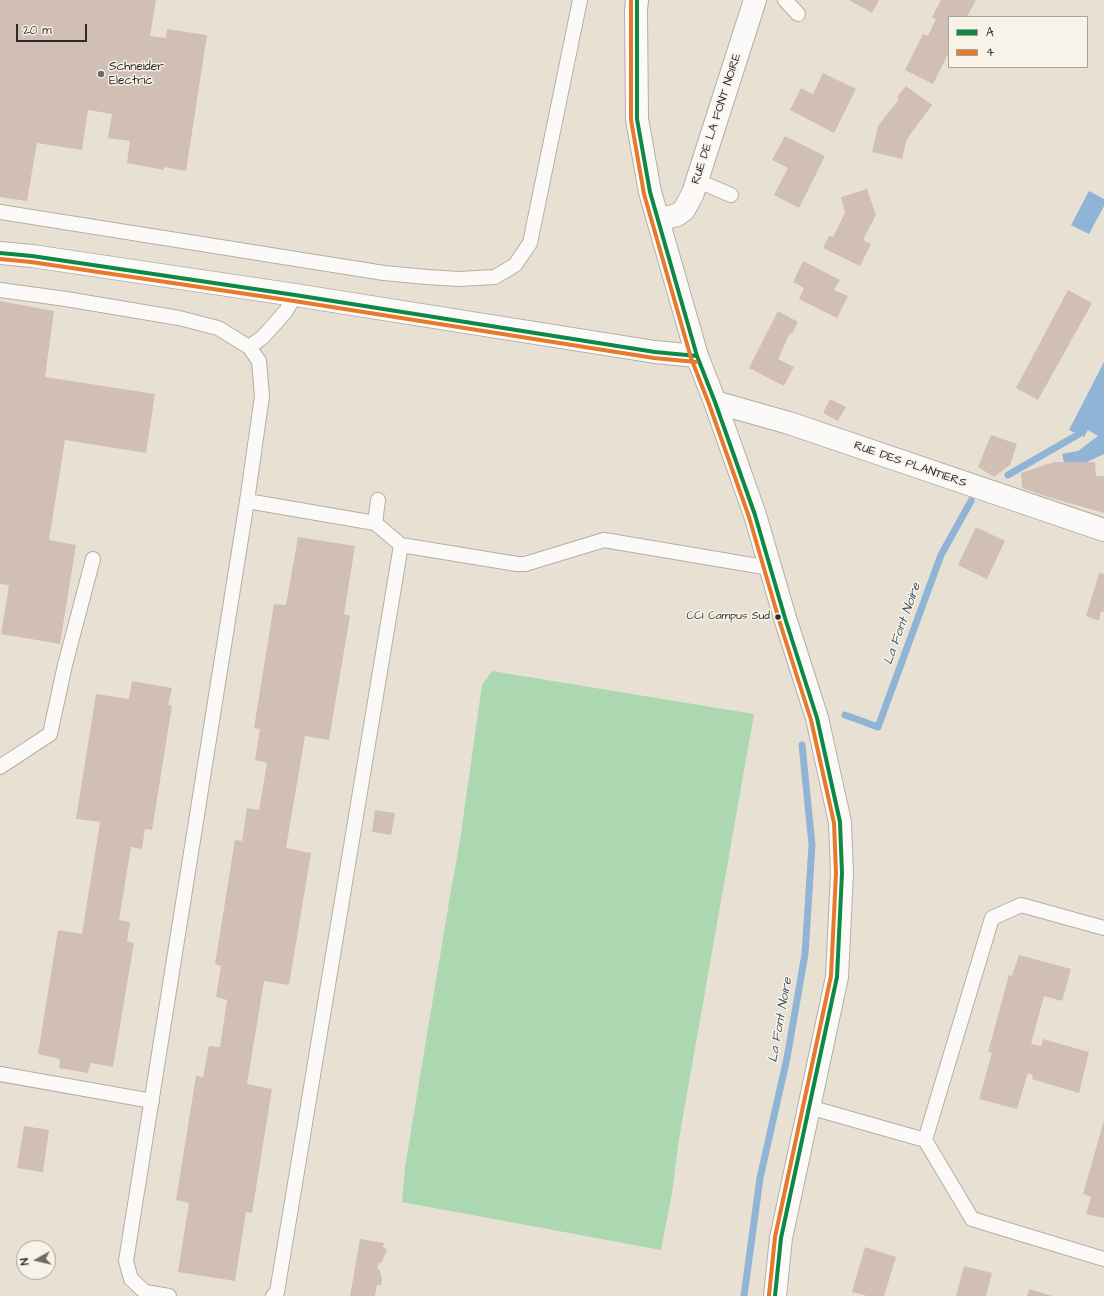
<!DOCTYPE html>
<html>
<head>
<meta charset="utf-8">
<style>
	body { margin:0 }
	#map { position:relative; width:1104px; height:1296px; overflow:hidden; background:#e8e1d3; font-family:"Architects Daughter",sans-serif }
	canvas { display:block }
	.legend { position:absolute; left:948px; top:16px; width:140px; height:52px; box-sizing:border-box; background:#f7f3e8; border:1px solid #a5a39c; margin:0; padding:5px 7px; list-style:none; font-size:12px; color:#2b2b2b }
	.legend li { display:flex; align-items:center; gap:8px; height:20px }
	.legend b { width:20px; border:1px solid #a5a39c }
	.north { position:absolute; left:16px; top:1240px; width:40px; height:40px; box-sizing:border-box; background:#f7f3e8; border:1px solid #a5a39c; border-radius:50%; rotate:262deg; font-size:11px; font-weight:700; line-height:16px; text-align:center; color:#2b2b2b }
	.north::after { content:''; display:block; margin:auto; width:14px; height:18px; background:#6d6b66; clip-path:polygon(50% 0,100% 100%,50% 72%,0 100%) }
	.scale { position:absolute; left:16px; top:24px; width:71px; height:18px; box-sizing:border-box; border:2px solid #2b2b2b; border-top:0; padding-left:5px; font-size:12px; line-height:14px; white-space:nowrap; color:#2b2b2b; -webkit-text-stroke:3px #f7f3e8; paint-order:stroke }
</style>
</head>
<body>
<div id="map">
<canvas width="1104" height="1296"></canvas>
<ul class="legend">
<li><b style="height:5px;background:#0b8945"></b>A</li>
<li><b style="height:5px;background:#e7792b"></b>4</li>
</ul>
<div class="north">N</div>
<div class="scale">20 m</div>
</div>
<script>
const context = document.querySelector('canvas').getContext('2d');
context.lineJoin = 'round';
function fillPath(path, color) {
  context.fillStyle = color;
  context.fill(path, 'evenodd');
}
function shape(rows) {
  const path = new Path2D();
  for (const r of rows) {
    path.moveTo(r[0], r[1]);
    for (let i = 2; i < r.length; i += 2) path.lineTo(r[i], r[i + 1]);
  }
  return path;
}
function strokePath(path, color, width, dash) {
  context.strokeStyle = color;
  context.lineWidth = width;
  context.lineCap = dash ? 'butt' : 'round';
  context.setLineDash(dash || []);
  context.stroke(path);
}
function label(font, color, halo, rows, align = 'center') {
  context.font = font + ' "Architects Daughter",sans-serif';
  context.lineWidth = 3;
  context.setLineDash([]);
  context.textBaseline = 'middle';
  context.strokeStyle = halo;
  context.fillStyle = color;
  for (const [text, x, y, turn = 0] of rows) {
    context.save();
    context.translate(x, y);
    context.rotate((+turn || 0) * Math.PI / 180);
    context.textAlign = isNaN(turn) ? turn : align;
    if (halo) context.strokeText(text, 0, 0);
    context.fillText(text, 0, 0);
    context.restore();
  }
}
fillPath(shape([
	[492,671,754,714,679,1139,672,1193,661,1250,402,1202,405,1167,451,890,459,847,482,685]
]), '#abd8b0');
fillPath(shape([
	[1089,191,1104,199,1104,206,1089,234,1071,225],
	[1104,362,1104,454,1087,462,1064,462,1062,454,1078,451,1098,436,1088,430,1084,437,1069,430]
]), '#90b4d6');
strokePath(shape([
	[1008,475,1079,434,1082,426],
	[845,715,878,727,941,555,971,501],
	[744,1296,760,1178,787,1058,805,954,812,845,802,745]
]), '#90b4d6', 7);
fillPath(shape([
	[0,0,156,0,150,36,166,38,167,29,207,35,186,171,164,167,164,170,127,163,130,141,108,138,112,114,88,110,82,150,37,143,27,201,0,197],
	[849,0,879,0,872,13],
	[941,0,976,0,967,17,949,17,949,41,947,46,949,47,949,52,933,84,905,70,923,34,928,36,936,19,932,17],
	[823,73,856,89,834,133,790,110,801,88,813,94],
	[906,86,932,105,907,139,902,159,872,152,878,126,899,99,897,97],
	[785,136,825,156,799,208,774,195,788,168,772,160],
	[867,189,876,215,863,240,871,244,860,266,823,248,829,236,833,237,845,213,841,197],
	[803,261,840,280,834,290,848,296,837,318,799,299,804,288,793,282],
	[1068,290,1092,303,1038,400,1016,388],
	[0,301,54,311,45,377,155,394,146,453,65,440,49,540,76,545,60,644,1,634,9,585,0,584],
	[778,311,798,322,792,334,790,333,778,359,794,367,784,386,749,368],
	[830,399,846,407,838,421,823,413],
	[991,435,1017,444,1010,465,994,477,978,467],
	[1054,462,1095,462,1096,476,1104,476,1104,513,1048,497,1022,488,1021,473],
	[976,527,1005,541,987,579,958,565],
	[298,537,355,546,344,614,350,616,329,740,305,736,286,848,311,853,289,985,264,981,247,1084,272,1089,252,1213,246,1212,235,1281,178,1272,189,1203,176,1200,196,1076,203,1077,209,1046,220,1047,227,1000,216,997,221,966,215,964,235,840,242,841,247,808,259,810,267,763,255,760,260,729,254,728,274,604,286,605],
	[1099,573,1104,574,1104,612,1101,611,1099,621,1086,616],
	[132,681,172,688,168,705,172,706,152,830,145,829,142,849,131,847,119,920,130,922,127,941,134,943,113,1067,91,1063,88,1073,59,1068,60,1059,38,1054,58,930,82,934,100,822,76,819,96,694,129,699],
	[375,810,395,813,391,835,372,832],
	[1019,955,1071,969,1062,1001,1044,996,1031,1044,1041,1046,1043,1039,1089,1052,1079,1093,1032,1079,1033,1075,1028,1073,1017,1109,979,1099,992,1053,988,1052,1009,975,1012,976],
	[1104,1120,1104,1218,1086,1214,1091,1197,1083,1194],
	[24,1126,49,1130,43,1172,17,1168],
	[360,1239,384,1243,383,1247,387,1250,381,1263,379,1263,377,1269,380,1270,382,1279,381,1285,377,1285,375,1296,350,1296],
	[865,1247,896,1257,884,1296,867,1296,852,1292],
	[964,1266,992,1273,986,1296,956,1296],
	[1029,1289,1052,1296,1027,1296]
]), '#d1bfb6');
const lane = shape([
	[785,0,798,14],
	[698,181,731,195],
	[0,212,384,273,427,277,459,279,495,277,515,265,530,243,580,0],
	[0,290,66,299,179,318,218,328,249,347],
	[247,501,375,523,401,545,277,1292,273,1296],
	[375,523,378,500],
	[401,545,517,564,525,564,604,540,770,568],
	[0,767,50,734,65,665,93,559],
	[0,1074,152,1101],
	[809,1107,925,1140,972,1219,1104,1259],
	[925,1140,992,918,1021,905,1104,928],
	[169,1296,145,1292,131,1279,126,1261,247,501,262,396,259,361,249,347,263,337,286,311,295,295]
]);
const street = shape([
	[637,0,636,10,637,119,650,192,697,356,715,402,755,515,785,618,817,718,840,822,842,873,837,977,781,1238,775,1296],
	[658,220,677,215,684,210,693,193,755,0],
	[0,253,32,256,295,295,655,352,697,356],
	[715,402,789,423,1104,530]
]);
strokePath(lane, '#b3aea6', 16);
strokePath(street, '#b3aea6', 24);
strokePath(lane, '#fcfaf8', 14);
strokePath(street, '#fcfaf8', 22);
strokePath(shape([
	[637,0,637,119,650,192,697,356,715,402,755,515,785,618,817,718,840,822,842,873,837,977,781,1238,775,1296],
	[0,253,32,256,295,295,655,352,697,356]
]), '#0b8945', 4);
strokePath(shape([
	[631,0,631,120,644,194,691,358,709,404,749,517,779,620,811,720,834,823,836,873,831,976,775,1237,769,1295],
	[0,259,31,262,294,301,654,358,696,362]
]), '#e7792b', 4);
for (const [x, y, r, color] of [
	[101,74,4,"#6d6b66"],
	[778,617,3.5,"#2b2b2b"]
]) {
  const dot = new Path2D();
  dot.arc(x, y, r, 0, 2 * Math.PI);
  context.fillStyle = color;
  context.fill(dot);
  strokePath(dot, '#f7f3e8', 1.5);
}
label('11px', '#2b2b2b', '#f7f3e8', [
	["CCI Campus Sud",770,617]
], 'right');
label('12px', '#2b2b2b', '#f7f3e8', [
	["Schneider",109,67],
	["Electric",109,81]
], 'left');
label('12px', '#2b2b2b', '#f7f3e8', [
	["RUE DE LA FONT NOIRE",717,119,-72],
	["RUE DES PLANTIERS",910,465,19]
]);
label('italic 13px', '#415468', '#f7f3e8', [
	["La Font Noire",903,624,-70],
	["La Font Noire",781,1020,-80]
]);
</script>
</body>
</html>
